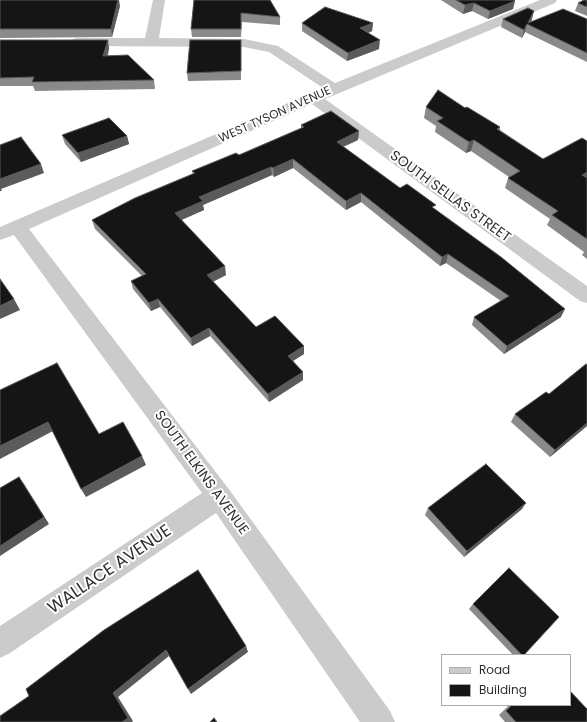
<!DOCTYPE html>
<html>
<head>
<meta charset="utf-8">
<style>
	body { margin:0 }
	#map { position:relative; width:587px; height:722px; overflow:hidden; background:#fff; font-family:Poppins,sans-serif }
	canvas { display:block }
	.legend { position:absolute; left:441px; top:654px; width:130px; height:52px; box-sizing:border-box; background:#fff; border:1px solid #ababab; margin:0; padding:5px 7px; list-style:none; font-size:12px; color:#2e2e2e }
	.legend li { display:flex; align-items:center; gap:8px; height:20px }
	.legend b { width:20px; border:1px solid #ababab }
</style>
</head>
<body>
<div id="map">
<canvas width="587" height="722"></canvas>
<ul class="legend">
<li><b style="height:5px;background:#cbcbcb"></b>Road</li>
<li><b style="height:11px;background:#151515"></b>Building</li>
</ul>
</div>
<script>
const context = document.querySelector('canvas').getContext('2d');
context.lineJoin = 'round';
function shape(rows) {
  const path = new Path2D();
  for (const r of rows) {
    path.moveTo(r[0], r[1]);
    for (let i = 2; i < r.length; i += 2) path.lineTo(r[i], r[i + 1]);
  }
  return path;
}
function fillPath(path, color) {
  context.fillStyle = color;
  context.fill(path, 'evenodd');
}
function strokePath(path, color, width, dash) {
  context.strokeStyle = color;
  context.lineWidth = width;
  context.lineCap = dash ? 'butt' : 'round';
  context.setLineDash(dash || []);
  context.stroke(path);
}
function label(font, color, halo, rows, align = 'center') {
  context.font = font + ' Poppins,sans-serif';
  context.lineWidth = 4;
  context.setLineDash([]);
  context.textBaseline = 'middle';
  context.strokeStyle = halo;
  context.fillStyle = color;
  for (const [text, x, y, turn = 0] of rows) {
    context.save();
    context.translate(x, y);
    context.rotate((+turn || 0) * Math.PI / 180);
    context.textAlign = isNaN(turn) ? turn : align;
    if (halo) context.strokeText(text, 0, 0);
    context.fillText(text, 0, 0);
    context.restore();
  }
}
fillPath(shape([
	[153,0,165,0,159,38,244,39,278,46,335,83,540,0,557,0,555,3,325,99,587,286,587,303,580,301,312,104,29,229,228,488,390,711,395,722,360,722,216,513,10,653,0,658,0,626,202,493,14,235,0,240,0,227,323,88,269,52,244,47,78,46,73,45,71,42,73,39,78,38,145,38,153,0]
]), '#cbcbcb');
fillPath(shape([
	[0,0,120,6,112,37,0,38],
	[194,0,280,17,280,25,242,22,241,37,192,37,191,29],
	[441,0,514,0,513,9,488,19,472,11,463,14],
	[587,0,587,16,575,11,578,3],
	[503,19,532,19,531,22,587,19,587,62,525,32,522,38,501,27],
	[302,23,373,23,372,31,368,33,379,49,347,61,302,31],
	[0,40,109,48,108,56,154,80,155,89,35,91,33,86,0,86],
	[241,40,241,80,188,81,187,73],
	[426,107,465,108,500,127,500,130,543,159,587,141,587,259,582,255,584,252,547,225,550,219,505,188,508,178,509,177,471,151,466,153,435,132,436,126,424,118],
	[301,125,359,131,358,140,343,147,400,188,435,209,561,317,504,354,472,325,474,317,501,301,446,263,440,266,361,202,346,210,293,168,274,177,272,175,203,205,204,210,181,220,226,275,213,282,256,327,304,346,304,354,293,361,303,380,269,402,210,336,192,346,160,307,151,311,133,289,131,281,142,276,95,229,92,220,193,174,192,171,239,155,301,128],
	[62,135,127,136,129,144,81,162,65,144],
	[549,394,587,426,550,457,511,422,515,414],
	[428,508,522,509,464,557,425,515],
	[473,604,524,655,513,655,469,609],
	[509,705,570,705,587,722,505,722,499,715]
]), '#8a8a8a');
fillPath(shape([
	[118,0,119,0,120,6,112,37,111,29],
	[515,1,513,9,488,19,490,11],
	[474,3,472,11,463,14,465,5],
	[534,11,532,19,529,25,528,24],
	[373,23,372,31,360,37,360,28],
	[527,24,525,32,522,38,524,30],
	[108,40,109,48,105,64,103,56],
	[380,40,379,49,347,61,348,53],
	[359,131,358,140,336,150,337,142],
	[127,136,129,144,81,162,78,153],
	[474,140,471,151,466,153,469,142],
	[293,159,293,168,274,177,273,168],
	[41,164,44,173,1,189,2,191,0,191,0,179],
	[271,167,272,175,203,205,204,210,177,222,175,213,199,197],
	[587,172,587,180,582,175],
	[361,193,361,202,346,210,346,201],
	[448,254,446,263,440,266,442,257],
	[225,266,226,275,208,284,207,275],
	[14,299,20,310,0,319,0,306],
	[158,299,160,307,151,311,149,303],
	[565,309,561,317,504,354,507,346],
	[209,328,210,336,192,346,191,338],
	[304,346,304,354,288,364,288,356],
	[303,372,303,380,269,402,268,394],
	[48,422,53,431,0,459,0,446],
	[587,423,587,426,550,457,555,450],
	[142,456,146,465,86,497,81,489],
	[19,477,24,484,49,524,0,556,0,546],
	[526,503,522,509,464,557,467,551],
	[246,646,248,652,191,694,188,689],
	[166,650,169,656,118,697,133,721,132,722,122,722,113,693]
]), '#5b5b5b');
const building = shape([
	[0,0,118,0,111,29,0,29,0,0],
	[194,0,270,0,280,17,241,13,241,29,191,29,194,0],
	[456,0,514,0,515,1,490,11,474,3,465,5,456,0],
	[584,0,587,0,587,7,578,3,584,0],
	[325,7,373,23,360,28,380,40,348,53,302,23,325,7],
	[528,8,534,11,528,23,563,9,587,19,587,53,527,24,524,30,503,19,528,8],
	[0,40,108,40,103,56,128,55,154,80,32,82,34,77,0,78,0,40],
	[190,40,241,40,241,71,187,73,190,40],
	[438,90,465,108,467,107,500,127,497,129,543,159,582,138,587,141,587,172,582,175,587,178,587,239,552,215,558,211,508,178,520,171,474,140,469,142,437,121,443,118,426,107,438,90],
	[331,111,359,131,337,142,400,188,407,184,436,205,432,207,501,257,565,309,507,346,474,317,509,296,448,254,442,257,361,193,346,201,293,159,273,168,271,167,199,197,203,201,175,213,225,266,207,275,256,327,275,316,304,346,288,356,303,372,268,394,209,328,191,338,158,299,149,303,131,281,146,274,92,220,135,198,195,173,192,171,236,153,239,155,304,127,301,125,331,111],
	[109,118,127,136,78,153,62,135,109,118],
	[21,137,41,164,0,179,0,145,21,137],
	[0,279,14,299,0,306,0,279],
	[57,363,99,434,123,422,142,456,81,489,48,422,0,446,0,390,57,363],
	[586,364,587,365,587,423,555,450,515,414,546,392,549,394,586,364],
	[486,464,526,503,467,551,428,508,486,464],
	[19,477,44,517,0,546,0,488,19,477],
	[509,568,559,617,524,655,522,655,473,604,509,568],
	[198,570,246,646,188,689,166,650,113,693,128,718,122,722,0,722,0,716,29,696,26,689,104,630,198,570],
	[570,691,587,709,587,722,516,722,506,711,512,705,570,705,570,691],
	[214,718,217,722,210,722,214,718]
]);
fillPath(building, '#151515');
strokePath(building, '#5b5b5b', 1);
label('12px', '#2e2e2e', '#fff', [
	["WEST TYSON AVENUE",275,115,-24]
]);
label('14px', '#2e2e2e', '#fff', [
	["SOUTH SELLAS STREET",450,197,36],
	["SOUTH ELKINS AVENUE",201,473,54]
]);
label('17px', '#2e2e2e', '#fff', [
	["WALLACE AVENUE",110,570,-34]
]);
</script>
</body>
</html>
